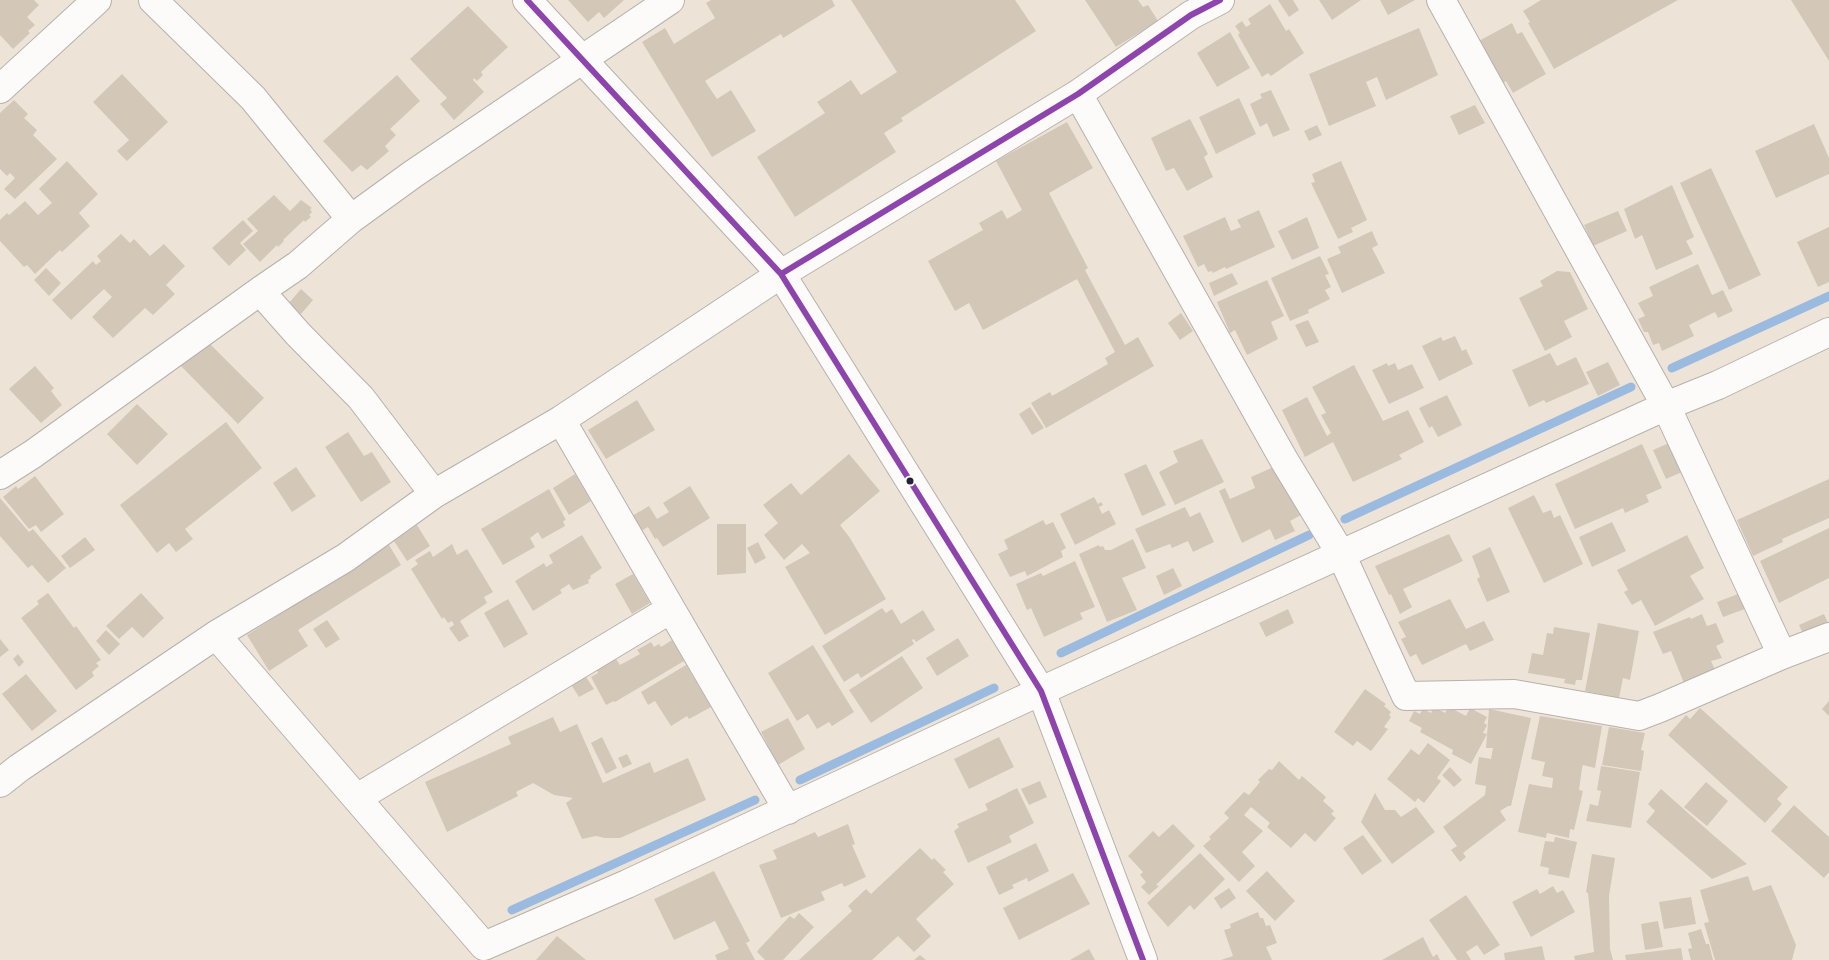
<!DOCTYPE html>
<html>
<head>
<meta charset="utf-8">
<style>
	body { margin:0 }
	canvas { display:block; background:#ede4d7 }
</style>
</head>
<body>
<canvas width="1829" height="960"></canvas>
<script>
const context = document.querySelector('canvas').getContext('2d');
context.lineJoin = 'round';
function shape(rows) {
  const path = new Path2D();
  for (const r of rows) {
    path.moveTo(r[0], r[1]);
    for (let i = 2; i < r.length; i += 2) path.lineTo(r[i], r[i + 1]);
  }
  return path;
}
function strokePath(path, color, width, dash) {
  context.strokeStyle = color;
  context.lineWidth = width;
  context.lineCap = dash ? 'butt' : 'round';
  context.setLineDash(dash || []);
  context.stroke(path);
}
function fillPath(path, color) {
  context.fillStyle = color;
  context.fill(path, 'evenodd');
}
strokePath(shape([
	[1672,368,1829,296],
	[1345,519,1631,387],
	[1061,653,1309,535],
	[800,780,994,688],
	[512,910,755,800]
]), '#9abadf', 9);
fillPath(shape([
	[0,0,34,0,39,5,27,17,35,25,28,31,30,33,13,49,0,35],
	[568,0,624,0,604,18,599,12,588,22],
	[711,0,832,0,835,6,783,38,781,34,705,81,717,99,731,90,756,131,712,157,642,42,665,28,674,44,715,18,706,3],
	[851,0,1015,0,1036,31,901,118,903,121,884,133,896,152,795,217,757,157,825,113,817,102,851,80,861,95,897,72],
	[1085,0,1138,0,1143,7,1148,5,1158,21,1116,47],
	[1278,0,1293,0,1299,10,1289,17],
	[1319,0,1361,0,1332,20],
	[1380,0,1415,0,1388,15],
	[1541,0,1678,0,1554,69,1528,23,1530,22,1523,11],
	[1791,0,1829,0,1829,61],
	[1270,4,1286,31,1289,29,1304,53,1271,76,1268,73,1262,77,1238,35,1240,33,1235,26,1242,21,1246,27,1251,24,1248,19],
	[468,6,508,47,481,72,483,75,477,81,474,78,473,80,484,92,454,120,440,104,447,98,410,59],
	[1512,23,1517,34,1522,32,1546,74,1513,93,1506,81,1501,85,1477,42],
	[1419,28,1438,75,1386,100,1377,77,1366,82,1376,106,1329,126,1309,74],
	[1230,32,1250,68,1217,87,1197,53],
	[122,74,168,122,127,161,117,151,129,140,93,102],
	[397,75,420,101,390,129,396,135,385,146,389,151,367,170,361,165,352,172,323,141],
	[1271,90,1290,130,1273,137,1267,123,1260,127,1250,104,1262,98,1260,94],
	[1239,98,1256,134,1216,154,1199,117],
	[14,100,28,114,24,118,37,130,33,135,57,159,15,199,4,189,15,178,10,173,7,176,0,169,0,113],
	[1475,105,1485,123,1459,135,1450,116],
	[1190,119,1208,154,1204,157,1213,177,1187,191,1174,168,1166,171,1151,138],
	[1067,122,1093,168,1049,193,1088,268,1085,270,1125,345,1138,337,1154,366,1046,428,1031,403,1050,392,1052,396,1108,364,1105,358,1115,352,1077,279,983,330,969,303,955,311,928,261,983,230,979,223,1002,210,1007,219,1022,210,996,161],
	[1814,124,1829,158,1829,174,1776,198,1755,151],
	[1317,125,1322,135,1309,141,1304,131],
	[67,161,98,194,79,213,90,226,62,252,60,250,35,274,27,265,24,267,0,241,0,220,7,213,9,215,25,201,38,215,52,203,39,189],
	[1341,161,1367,220,1351,228,1353,232,1338,239,1311,183,1315,182,1312,174],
	[1711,168,1761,275,1729,290,1680,183],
	[1672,185,1694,237,1686,241,1693,254,1656,270,1642,235,1635,239,1624,209],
	[274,195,290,211,301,200,312,208,310,209,312,212,309,215,311,217,305,222,304,220,283,240,284,241,278,247,277,245,260,262,243,244,258,231,247,219],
	[1259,210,1275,247,1226,269,1225,267,1213,273,1212,271,1208,272,1204,264,1198,267,1183,236,1225,217,1231,231,1241,227,1237,220],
	[1618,211,1627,231,1593,246,1584,225],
	[1307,217,1319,248,1292,260,1278,231],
	[243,220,253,231,240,243,246,250,229,266,212,248],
	[1829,227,1829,282,1818,287,1797,242],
	[1372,231,1378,245,1372,248,1385,273,1342,293,1327,259,1341,253,1338,247],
	[121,234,130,243,134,239,150,256,164,244,185,266,166,285,175,294,153,315,145,308,113,338,92,317,112,297,104,289,71,320,52,300,93,261,96,265,101,261,97,256],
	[1320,256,1329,274,1325,275,1331,287,1325,290,1330,299,1308,310,1309,313,1290,321,1271,278],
	[1698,264,1712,295,1723,290,1733,311,1718,318,1715,312,1689,325,1694,336,1662,351,1659,343,1653,345,1648,332,1644,332,1638,319,1645,316,1638,303,1653,296,1649,287],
	[46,268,61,283,49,296,34,280],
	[1557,271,1570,272,1588,309,1564,321,1572,337,1545,351,1519,298,1543,286,1540,281],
	[1232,273,1238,284,1214,296,1209,283],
	[1267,280,1284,316,1271,322,1278,339,1247,355,1235,330,1230,333,1217,302],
	[301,289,313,300,301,314,289,303],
	[1181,313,1193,331,1180,340,1168,323],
	[1308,320,1319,342,1306,347,1295,325],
	[1455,336,1462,351,1466,349,1473,364,1439,381,1422,346,1441,337,1443,341],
	[207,341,264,398,238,424,181,366],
	[1550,353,1557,366,1576,357,1589,384,1546,403,1544,400,1529,407,1512,370],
	[1608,362,1620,385,1598,396,1586,372],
	[1387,363,1388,366,1395,363,1398,370,1412,364,1424,388,1389,404,1372,370],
	[1354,365,1383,421,1408,410,1424,442,1399,455,1402,459,1353,482,1333,442,1305,457,1282,410,1307,397,1327,436,1331,433,1321,415,1326,413,1312,387],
	[35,366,54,388,51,391,62,405,41,423,9,389],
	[1447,395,1462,425,1438,437,1432,426,1429,428,1419,408],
	[637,400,655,430,606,459,588,430],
	[137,404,168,434,137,465,107,434],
	[1030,407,1044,428,1032,435,1019,414],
	[226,422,262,468,185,529,193,539,176,552,169,543,157,553,120,505],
	[348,432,364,456,372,452,391,482,361,502,325,447],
	[1202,439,1224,482,1175,505,1159,472,1178,462,1173,451],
	[1669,443,1682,472,1666,479,1653,450],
	[1642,444,1662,488,1646,495,1649,502,1625,513,1623,508,1575,529,1555,484],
	[849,454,880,491,840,525,850,538,886,599,825,635,785,567,810,553,802,544,784,560,764,535,778,523,763,505,791,483,801,495],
	[1146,464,1166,505,1142,516,1124,474],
	[1276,466,1289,487,1301,515,1290,521,1295,531,1275,540,1270,529,1242,543,1219,491,1225,488,1230,499,1255,488,1251,477],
	[296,467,316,496,292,512,273,483],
	[575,474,591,501,569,515,553,488],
	[35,476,64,514,41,532,36,525,29,529,3,497,16,486,18,489],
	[1829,479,1829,518,1782,539,1783,542,1753,556,1737,520],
	[690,486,710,518,663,547,657,538,655,539,648,527,641,531,632,516,649,506,657,519,669,512,663,503],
	[549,489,566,520,563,521,565,526,542,539,538,532,530,538,535,547,503,565,481,529],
	[1534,495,1543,513,1551,510,1554,518,1560,515,1583,564,1544,583,1508,508],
	[1094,497,1098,504,1101,502,1103,505,1099,507,1102,514,1109,510,1116,524,1075,545,1060,514],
	[0,498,29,532,33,529,66,568,48,583,32,565,28,568,0,536],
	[1185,507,1190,517,1200,512,1214,542,1193,552,1188,541,1172,548,1170,544,1146,553,1135,529],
	[1043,520,1046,525,1053,522,1066,548,1061,551,1063,557,1027,576,1025,571,1010,577,998,554,1008,549,1004,540],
	[1612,522,1626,551,1592,567,1579,537],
	[717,524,746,524,746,573,717,575],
	[417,525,430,546,407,561,394,541],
	[1829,528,1829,578,1779,603,1760,561],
	[1449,534,1463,561,1403,589,1412,607,1400,614,1391,594,1389,595,1375,566],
	[582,535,602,568,590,576,591,578,588,580,589,583,573,590,569,584,560,590,562,593,533,611,515,581,544,563,546,567,553,563,549,555],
	[1687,535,1704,568,1690,576,1704,599,1655,626,1641,600,1632,605,1624,592,1628,590,1617,570],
	[85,537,95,550,70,568,61,556],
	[1133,539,1146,568,1122,578,1137,610,1107,622,1079,554,1099,545,1100,547,1103,546,1105,550,1111,550],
	[758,542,766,558,755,564,747,548],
	[452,544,457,555,467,549,493,592,484,597,487,603,460,621,469,636,459,642,449,628,454,625,452,621,448,623,444,617,442,619,411,569,418,564,415,560,430,551,433,557],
	[389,545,401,565,298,630,308,646,269,671,247,635],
	[1490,547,1510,592,1487,602,1477,579,1480,577,1472,556],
	[1075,561,1095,607,1080,613,1083,619,1044,637,1031,608,1027,610,1016,584,1041,573,1043,576],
	[1173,568,1182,586,1164,595,1156,576],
	[633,574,650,603,632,614,615,584],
	[48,593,74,628,76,626,101,660,96,663,99,666,92,672,94,676,76,690,21,618,39,604,37,601],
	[141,593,164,618,143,638,132,627,119,639,106,626],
	[1738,594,1745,609,1723,617,1717,602],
	[508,599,528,634,504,648,484,613],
	[1450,599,1466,629,1484,621,1494,640,1470,651,1466,644,1422,665,1416,654,1410,657,1401,639,1406,637,1398,622],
	[882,608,886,613,892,609,901,624,923,610,935,630,916,642,914,639,912,640,914,644,861,678,858,673,844,682,822,646],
	[1288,609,1294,623,1266,637,1259,623],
	[1702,614,1707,626,1716,623,1724,642,1716,646,1722,658,1711,661,1717,674,1686,688,1671,651,1663,654,1653,632,1690,617,1691,619],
	[1824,614,1829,625,1805,638,1799,625],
	[327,620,340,639,326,648,313,629],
	[1598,623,1639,631,1630,680,1623,678,1619,698,1585,691],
	[1554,627,1590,633,1582,680,1576,680,1575,685,1564,683,1565,679,1528,673,1532,653,1543,655,1547,633,1553,634],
	[106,630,120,644,109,655,96,641],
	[958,638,969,656,937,676,926,658],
	[0,639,9,650,0,657],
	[672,640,684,661,615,702,614,701,606,705,591,677,598,673,597,670,616,659,620,665,640,654,637,650,651,642,654,647,659,644,661,647],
	[813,645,854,712,832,726,829,722,817,729,808,714,797,721,768,673],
	[18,654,24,662,19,667,13,659],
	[902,656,923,688,871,723,849,690],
	[686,665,711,707,689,719,687,716,671,726,655,701,648,705,641,692],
	[26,674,57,711,32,731,2,694],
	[584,674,594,689,579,697,570,683],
	[1365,689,1386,704,1384,706,1391,712,1389,715,1391,717,1384,727,1388,729,1371,751,1357,741,1353,746,1334,732],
	[1829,701,1829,716,1822,709],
	[1434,707,1445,713,1449,707,1466,716,1470,708,1487,717,1484,723,1487,725,1483,733,1487,734,1471,764,1452,754,1453,750,1420,732,1422,728,1409,721,1414,711,1420,714,1423,709,1431,713],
	[1700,708,1788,787,1777,799,1782,804,1765,823,1668,735,1686,715,1690,719],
	[1489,709,1531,718,1511,806,1508,806,1500,811,1506,820,1463,853,1466,857,1460,862,1451,850,1457,846,1443,827,1485,795,1486,786,1475,784,1479,757,1491,759,1493,748,1486,748],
	[1540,716,1602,726,1595,768,1583,765,1582,768,1579,790,1583,791,1574,830,1570,829,1569,838,1547,833,1546,838,1518,832,1529,784,1552,788,1553,778,1542,776,1545,762,1531,759],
	[553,717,560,732,577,724,603,783,650,762,654,773,688,758,706,800,620,838,605,838,596,836,582,839,566,803,573,798,554,795,533,783,516,792,518,796,447,832,425,782,511,744,508,737],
	[788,718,805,749,778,765,761,732],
	[1609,727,1645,733,1641,750,1644,751,1641,771,1602,765],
	[602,737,617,768,606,774,591,743],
	[999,737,1014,767,969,789,954,759],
	[1428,743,1450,760,1437,778,1441,781,1424,803,1418,798,1415,802,1387,779,1411,749,1419,755],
	[627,754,632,764,623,768,618,758],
	[1279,761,1299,780,1302,776,1326,797,1323,801,1334,811,1331,814,1336,818,1315,842,1305,833,1291,848,1267,827,1270,823,1251,807,1244,815,1263,831,1242,852,1255,866,1239,882,1203,846,1211,839,1209,837,1229,818,1224,813,1244,792,1249,795,1260,782,1258,780,1269,769,1272,770],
	[1601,766,1640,772,1631,828,1586,821,1590,804,1598,806,1601,791,1597,790],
	[1450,767,1462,780,1454,787,1442,775],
	[1040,781,1047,797,1029,805,1021,789],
	[1706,782,1728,801,1707,826,1684,807],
	[1017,788,1034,823,1009,836,1012,842,968,863,954,831,959,827,957,824,988,810,985,804],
	[1661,789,1713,835,1747,864,1712,879,1646,822,1655,811,1648,804],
	[1375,793,1385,810,1395,810,1401,817,1416,807,1435,832,1392,864,1361,822],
	[1794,805,1829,837,1829,872,1824,878,1771,831],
	[848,824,855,844,852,845,866,877,844,887,842,883,821,892,825,900,781,918,759,865,777,859,773,850,815,832,818,837],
	[1173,824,1195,846,1156,885,1159,886,1149,895,1141,887,1146,882,1140,875,1143,872,1128,856,1153,831,1159,837],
	[1363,835,1382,861,1362,875,1343,848],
	[1555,837,1577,842,1569,878,1548,874,1549,868,1540,866,1545,841,1554,842],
	[1036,843,1049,871,1028,882,1027,878,1012,885,1014,888,999,895,986,867],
	[920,848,932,860,934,858,946,870,943,872,954,884,916,919,931,936,914,952,898,936,872,960,799,960,852,911,848,906,866,889,871,894],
	[1200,853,1225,879,1194,910,1190,905,1168,927,1147,903],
	[1592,854,1615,858,1609,896,1610,949,1613,960,1575,960,1574,956,1594,952,1588,893,1586,892],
	[714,871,750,941,746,943,755,960,717,960,715,955,729,949,715,921,674,940,654,899],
	[1267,871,1295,901,1275,921,1246,891],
	[1073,873,1090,904,1019,940,1003,908],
	[1748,876,1753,891,1771,885,1796,945,1792,960,1715,960,1704,923,1709,922,1700,890],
	[1553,886,1557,893,1563,890,1575,912,1531,937,1512,902,1537,889,1540,894],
	[1229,888,1236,898,1221,909,1214,898],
	[1466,895,1500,945,1484,955,1477,945,1466,952,1471,960,1457,960,1429,920],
	[1691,897,1696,924,1664,929,1659,902],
	[1258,912,1260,918,1263,918,1266,926,1270,925,1277,943,1266,947,1272,960,1221,960,1233,956,1224,930,1231,928,1230,924],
	[799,913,814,927,783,960,765,960,757,952,759,949,790,916,794,919],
	[1658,921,1663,947,1645,950,1641,924],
	[1701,929,1706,944,1709,944,1713,960,1691,960,1688,949,1692,948,1688,933],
	[557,936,586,960,536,960],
	[1423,937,1433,957,1437,954,1440,960,1382,960],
	[1542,946,1545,960,1505,960,1504,953],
	[1681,948,1683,960,1626,960,1625,955],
	[1089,949,1095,960,1070,960],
	[920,955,926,960,914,960]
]), '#d3c7b8');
const minor = shape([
	[153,0,253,98,351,219],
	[527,0,781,274,1041,691,1143,960],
	[1441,0,1666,406,1782,655],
	[0,89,97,0],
	[1078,94,1284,460,1341,554,1406,696,1514,694,1639,716,1660,708,1782,655,1829,637],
	[561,420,788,810],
	[0,475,33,454,260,291],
	[434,494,361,398,298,334,260,291,298,265,351,219,413,174,670,0],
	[216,635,484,946,627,884,1041,691,1666,406,1718,385,1829,332],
	[0,783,19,768,216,635,345,558,434,494,561,420,781,274,1078,94,1191,15,1220,0],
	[357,798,671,609]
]);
strokePath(minor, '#b6b1ab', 30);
strokePath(minor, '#fcfbf9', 28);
strokePath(shape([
	[527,0,781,274,1041,691,1143,960],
	[781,274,1078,94,1191,15,1220,0]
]), '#8e44ad', 6);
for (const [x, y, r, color] of [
	[910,481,4.5,"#22223b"]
]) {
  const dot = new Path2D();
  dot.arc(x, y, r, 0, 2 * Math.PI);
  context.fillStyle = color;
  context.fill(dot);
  strokePath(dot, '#fdfcf7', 2);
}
</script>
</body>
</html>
